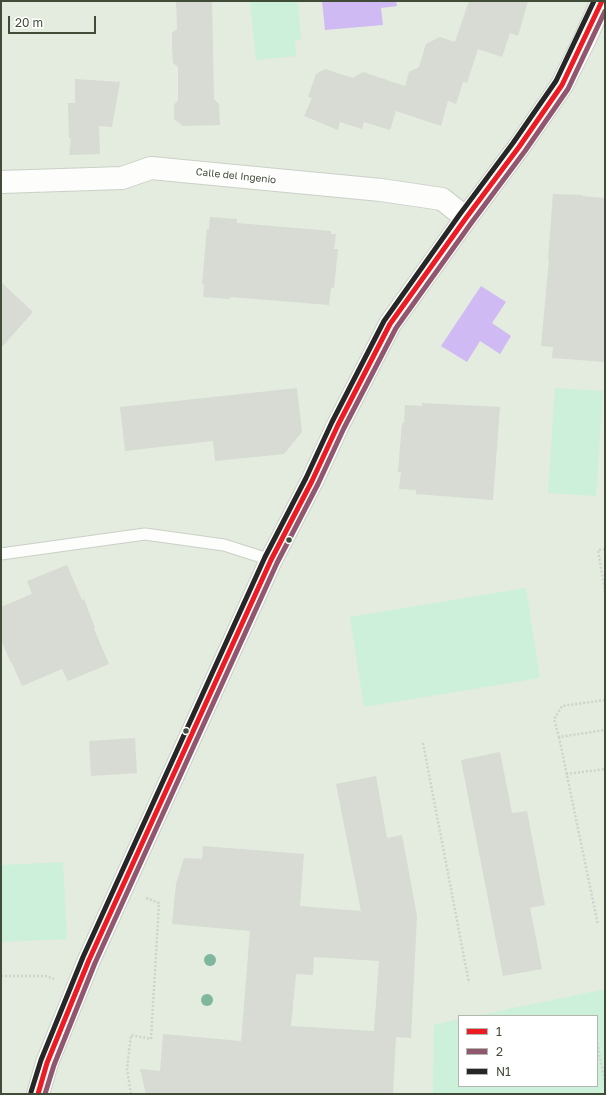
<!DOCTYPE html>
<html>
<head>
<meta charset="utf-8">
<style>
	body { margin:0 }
	#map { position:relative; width:606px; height:1095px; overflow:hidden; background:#eff3ed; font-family:"Golos Text",sans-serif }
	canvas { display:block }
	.frame { position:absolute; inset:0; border:2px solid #404c37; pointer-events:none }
	.legend { position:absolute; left:458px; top:1015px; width:140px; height:72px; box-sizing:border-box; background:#fff; border:1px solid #b3b7af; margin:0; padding:5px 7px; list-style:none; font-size:12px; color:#404c37 }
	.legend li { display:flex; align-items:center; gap:8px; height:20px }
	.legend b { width:20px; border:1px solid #b3b7af }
	.scale { position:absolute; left:8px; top:16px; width:88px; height:18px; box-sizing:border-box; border:2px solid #404c37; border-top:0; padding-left:5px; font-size:12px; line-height:14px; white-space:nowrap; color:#404c37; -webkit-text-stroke:3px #fff; paint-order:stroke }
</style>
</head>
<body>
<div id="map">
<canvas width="606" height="1095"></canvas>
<div class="frame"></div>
<ul class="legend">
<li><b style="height:5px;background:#ed1c24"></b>1</li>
<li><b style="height:5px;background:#91576f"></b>2</li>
<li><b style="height:5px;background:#262626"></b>N1</li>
</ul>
<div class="scale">20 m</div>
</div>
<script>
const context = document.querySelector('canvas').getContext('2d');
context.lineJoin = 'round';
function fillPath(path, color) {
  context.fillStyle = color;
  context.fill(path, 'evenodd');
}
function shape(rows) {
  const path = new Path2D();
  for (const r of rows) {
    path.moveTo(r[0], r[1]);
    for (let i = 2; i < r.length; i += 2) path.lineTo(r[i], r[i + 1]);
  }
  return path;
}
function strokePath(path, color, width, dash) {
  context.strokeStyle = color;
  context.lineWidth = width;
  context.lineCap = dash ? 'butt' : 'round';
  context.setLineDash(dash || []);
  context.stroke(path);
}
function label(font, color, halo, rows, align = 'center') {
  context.font = font + ' "Golos Text",sans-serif';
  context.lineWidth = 3;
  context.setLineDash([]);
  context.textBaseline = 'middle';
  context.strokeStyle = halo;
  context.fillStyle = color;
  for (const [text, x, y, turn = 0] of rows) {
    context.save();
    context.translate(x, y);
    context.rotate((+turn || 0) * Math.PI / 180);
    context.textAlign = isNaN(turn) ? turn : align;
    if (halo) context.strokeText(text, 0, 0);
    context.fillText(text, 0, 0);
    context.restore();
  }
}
fillPath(shape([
	[1,1,605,1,605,1094,1,1094],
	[459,1016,597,1016,597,1086,459,1086]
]), '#e3ecde');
fillPath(shape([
	[250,1,298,1,301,40,295,40,296,56,256,60],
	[555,388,603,391,596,496,548,493],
	[526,588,540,678,364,707,350,617],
	[63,862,67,939,1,942,1,865],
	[605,989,605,1094,433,1094,434,1025,459,1019,459,1086,597,1086,597,1016,476,1016]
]), '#ccf0d9');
fillPath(shape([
	[322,1,396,1,397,6,381,8,383,25,325,30],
	[481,286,506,302,492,323,511,336,500,354,480,341,467,362,441,346]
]), '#d0baf4');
fillPath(shape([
	[176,1,212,1,214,99,219,104,220,125,183,126,174,119,174,105,178,100,178,67,173,63,172,47,172,33,177,29],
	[469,1,528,1,518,36,510,33,502,57,478,49,467,83,463,82,456,104,448,101,441,126,396,111,390,130,364,122,362,129,340,122,338,130,304,116,312,98,308,97,316,74,325,69,353,78,363,72,405,86,409,72,419,67,426,44,440,37,455,42],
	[75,79,120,82,112,127,99,126,100,154,69,155,71,138,69,138,68,103,75,103],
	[553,194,582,195,582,196,605,198,605,362,552,358,553,347,541,346,549,259,548,259],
	[210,217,237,219,237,223,331,231,331,234,336,234,334,249,338,249,334,288,331,288,329,305,230,297,230,299,203,297,204,284,202,284,207,229,209,229],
	[1,282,33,312,1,348],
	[297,388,302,432,284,454,215,461,213,441,125,451,120,407],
	[422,403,500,407,493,500,416,494,416,490,399,489,401,472,398,472,402,423,404,423,405,405,422,406],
	[67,565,82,600,84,599,95,628,94,629,109,664,68,681,62,669,22,686,12,663,11,663,1,640,1,607,32,594,27,581],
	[135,738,137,773,91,776,89,741],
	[500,752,512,813,527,811,545,905,530,908,542,969,503,976,461,760],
	[376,776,387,838,402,835,417,916,411,1038,396,1037,393,1094,146,1094,140,1069,160,1071,163,1034,241,1041,250,931,172,924,176,884,184,858,202,859,203,846,304,854,300,906,361,911,336,784],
	[314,957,379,961,374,1031,291,1026,296,974,313,975]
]), '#d7dbd3');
const lane = shape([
	[1,554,145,534,224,545,271,560]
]);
const street = shape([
	[1,182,122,178,151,168,381,190,442,199,466,218],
	[38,1094,47,1063,89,960,271,560,312,481,338,425,390,324,466,218,519,147,562,85,585,39,602,1]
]);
strokePath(lane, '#cad0c7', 13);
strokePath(street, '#cad0c7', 24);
strokePath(shape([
	[605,549,598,550,605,592],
	[605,700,562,706,554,719,559,737,605,730],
	[559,737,598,925],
	[423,743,469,983],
	[566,774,605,769],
	[1,976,46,976,54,979],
	[597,1043,605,1083],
	[131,1094,127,1069,131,1035,151,1039,159,903,146,898]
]), '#cfd3cb', 2.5, [2, 2]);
strokePath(lane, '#fdfdfc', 11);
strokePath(street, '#fdfdfc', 22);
strokePath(shape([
	[38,1094,47,1063,89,960,271,560,312,481,338,425,390,324,466,218,519,147,562,85,602,1]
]), '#ed1c24', 5);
strokePath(shape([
	[45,1094,54,1065,95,963,277,563,318,484,344,428,396,328,472,222,525,151,568,89,605,11]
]), '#91576f', 5);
strokePath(shape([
	[31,1092,41,1060,83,957,265,557,306,478,332,422,384,321,460,214,513,143,556,81,594,1]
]), '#262626', 5);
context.fillStyle = '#7fb69d';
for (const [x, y] of [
	[210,960],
	[207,1000]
]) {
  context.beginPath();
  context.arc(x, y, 6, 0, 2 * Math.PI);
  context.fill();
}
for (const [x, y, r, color] of [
	[289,540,3.5,"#404c37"],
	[186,731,3.5,"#404c37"]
]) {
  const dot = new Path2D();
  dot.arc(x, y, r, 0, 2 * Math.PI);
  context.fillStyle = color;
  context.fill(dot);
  strokePath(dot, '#fff', 1.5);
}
label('10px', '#404c37', '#fff', [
	["Calle del Ingenio",236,176,6]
]);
</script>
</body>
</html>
